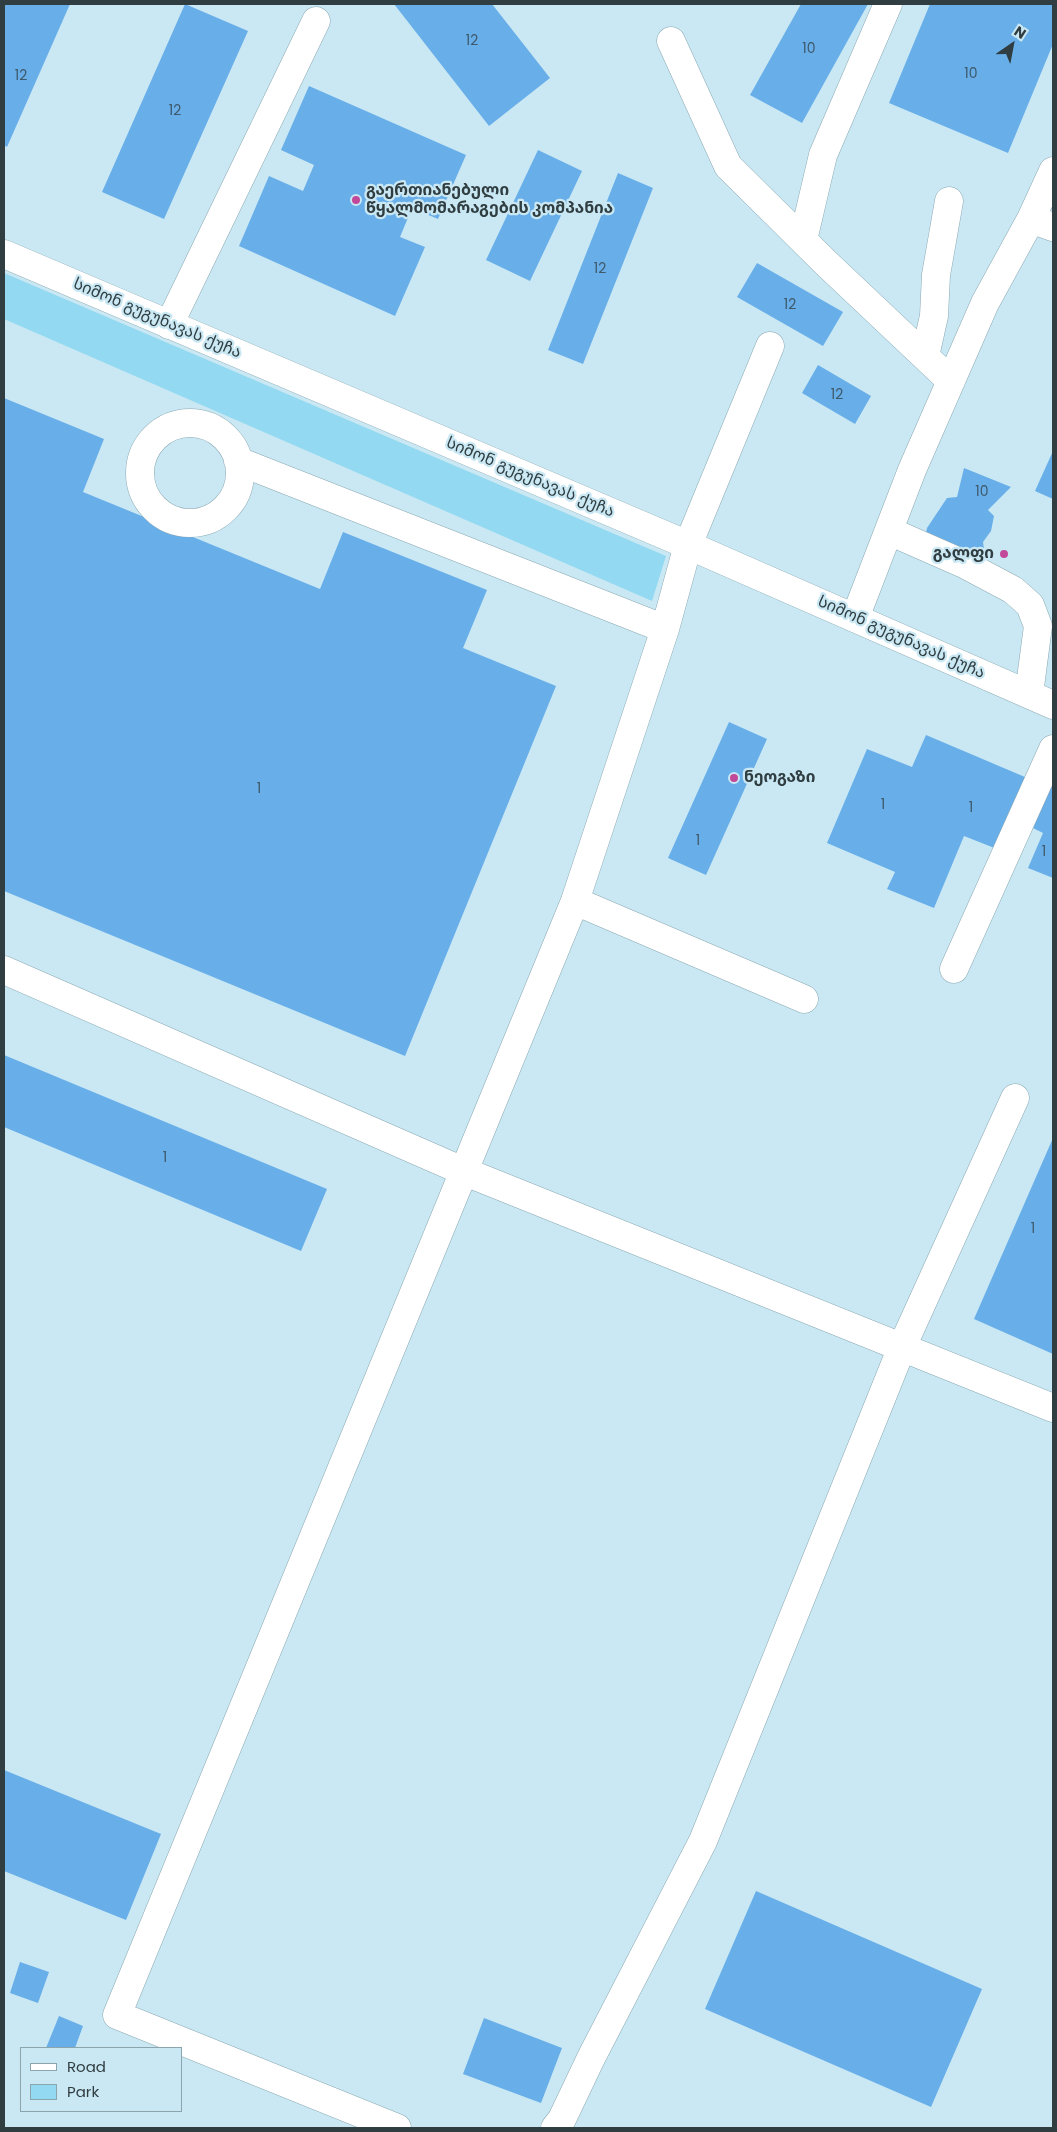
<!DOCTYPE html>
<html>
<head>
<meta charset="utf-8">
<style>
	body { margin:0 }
	#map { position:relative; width:1057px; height:2132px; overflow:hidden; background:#c9e8f3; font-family:Poppins,sans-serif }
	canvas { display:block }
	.frame { position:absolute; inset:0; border:5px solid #303d41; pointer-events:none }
	.legend { position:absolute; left:20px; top:2047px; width:162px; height:65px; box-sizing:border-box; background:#c9e8f3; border:1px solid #8ca4ac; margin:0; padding:6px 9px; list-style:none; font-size:15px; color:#303d41 }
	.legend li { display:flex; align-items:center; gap:10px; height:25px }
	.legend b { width:25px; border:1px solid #8ca4ac }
	.north { position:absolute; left:987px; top:20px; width:50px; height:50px; -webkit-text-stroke:4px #c9e8f3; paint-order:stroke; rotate:33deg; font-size:14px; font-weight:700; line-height:20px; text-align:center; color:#303d41 }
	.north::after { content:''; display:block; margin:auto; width:18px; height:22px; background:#303d41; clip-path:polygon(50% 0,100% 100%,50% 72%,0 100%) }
</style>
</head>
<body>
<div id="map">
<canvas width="1057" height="2132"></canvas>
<div class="frame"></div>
<ul class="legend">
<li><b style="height:6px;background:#fff"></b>Road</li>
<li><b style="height:14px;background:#93d9f1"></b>Park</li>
</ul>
<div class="north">N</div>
</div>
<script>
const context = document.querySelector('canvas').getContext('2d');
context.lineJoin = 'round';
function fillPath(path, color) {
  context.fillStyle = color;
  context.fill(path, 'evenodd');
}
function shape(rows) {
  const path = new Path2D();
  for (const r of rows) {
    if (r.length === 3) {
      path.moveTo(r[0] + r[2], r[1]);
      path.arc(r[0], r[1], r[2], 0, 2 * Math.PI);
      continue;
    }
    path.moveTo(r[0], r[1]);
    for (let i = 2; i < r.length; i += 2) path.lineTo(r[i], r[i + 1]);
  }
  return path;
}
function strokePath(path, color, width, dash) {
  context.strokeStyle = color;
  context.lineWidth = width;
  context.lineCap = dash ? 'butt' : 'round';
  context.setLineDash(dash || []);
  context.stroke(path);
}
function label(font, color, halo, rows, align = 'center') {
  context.font = font + ' Poppins,"Noto Sans Georgian",sans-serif';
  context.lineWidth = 4.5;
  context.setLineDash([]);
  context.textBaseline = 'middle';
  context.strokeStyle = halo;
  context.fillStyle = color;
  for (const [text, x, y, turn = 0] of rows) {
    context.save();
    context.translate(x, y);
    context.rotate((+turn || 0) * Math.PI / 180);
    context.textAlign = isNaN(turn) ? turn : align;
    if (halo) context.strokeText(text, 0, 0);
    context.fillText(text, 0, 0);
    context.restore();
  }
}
fillPath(shape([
	[4,273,666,556,652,601,4,319]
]), '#93d9f1');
fillPath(shape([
	[5,4,70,4,7,147,4,145],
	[185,4,248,31,164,219,102,192],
	[394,4,492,4,550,78,489,126],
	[801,4,868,4,802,123,750,95],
	[930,4,1053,4,1053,44,1008,153,889,103],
	[309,86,466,155,438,219,412,208,400,237,425,247,395,316,239,246,269,176,303,191,314,165,281,150],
	[538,150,582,171,530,281,486,260],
	[618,173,653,188,583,364,548,350],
	[757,263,843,312,823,346,737,297],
	[818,365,871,396,855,424,802,393],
	[4,398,104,439,83,492,320,589,343,532,487,590,463,648,556,686,405,1056,4,891],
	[1053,451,1053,499,1035,491],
	[964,468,1011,487,988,510,994,516,991,531,983,542,984,549,977,561,960,576,930,564,924,542,927,528,947,498,957,497],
	[729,722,767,739,706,875,668,858],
	[926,735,1032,780,1002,851,964,836,934,908,887,889,895,872,827,843,867,749,912,767],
	[1051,787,1053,788,1053,878,1028,868,1043,833,1033,828],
	[4,1055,327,1189,301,1251,4,1127],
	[1053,1138,1053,1354,974,1319],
	[4,1770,161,1834,126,1920,4,1871],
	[756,1891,982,1989,931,2107,705,2009],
	[20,1962,49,1972,38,2003,10,1993],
	[59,2016,83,2026,75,2048,46,2048],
	[484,2018,562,2048,541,2103,463,2074]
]), '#68aee9');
const minor = shape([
	[671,41,728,166,826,263,951,381],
	[1053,171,1031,219,1053,227],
	[803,240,823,155,888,4],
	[169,325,316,21],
	[925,356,934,316,936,275,949,201],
	[190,473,50],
	[238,461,665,629],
	[889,531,964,564,1013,590,1030,605,1038,626,1029,694],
	[855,618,912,470,985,303,1031,219],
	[575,901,804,999],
	[954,969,1053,749],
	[4,970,463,1171,1053,1408],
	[397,2128,117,2015,575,901,665,629,688,545,770,346],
	[555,2128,562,2119,591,2058,703,1841,902,1347,1015,1098]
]);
const major = shape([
	[4,254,688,545,1053,705]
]);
strokePath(minor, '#8ba9b3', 29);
strokePath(major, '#8ba9b3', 29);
strokePath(minor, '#fff', 28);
strokePath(major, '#fff', 28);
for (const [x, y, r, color] of [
	[356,200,5,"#c24899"],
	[1004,554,5,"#c24899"],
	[734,778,5,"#c24899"]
]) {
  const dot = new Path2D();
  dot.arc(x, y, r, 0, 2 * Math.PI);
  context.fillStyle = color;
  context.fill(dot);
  strokePath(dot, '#c9e8f3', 2);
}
label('14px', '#3e596b', null, [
	["12",472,41],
	["10",809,49],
	["10",971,74],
	["12",21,76],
	["12",175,111],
	["12",600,269],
	["12",790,305],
	["12",837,395],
	["10",982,492],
	["1",259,789],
	["1",883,805],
	["1",971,808],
	["1",698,841],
	["1",1044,852],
	["1",165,1158],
	["1",1033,1229]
]);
label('bold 16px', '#303d41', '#c9e8f3', [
	["გაერთიანებული",366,191],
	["წყალმომარაგების კომპანია",366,209],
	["გალფი",994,554,"right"],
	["ნეოგაზი",744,778]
], 'left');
label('16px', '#303d41', '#c9e8f3', [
	["სიმონ გუგუნავას ქუჩა",157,319,23],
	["სიმონ გუგუნავას ქუჩა",530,478,23],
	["სიმონ გუგუნავას ქუჩა",901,638,24]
]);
</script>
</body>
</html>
